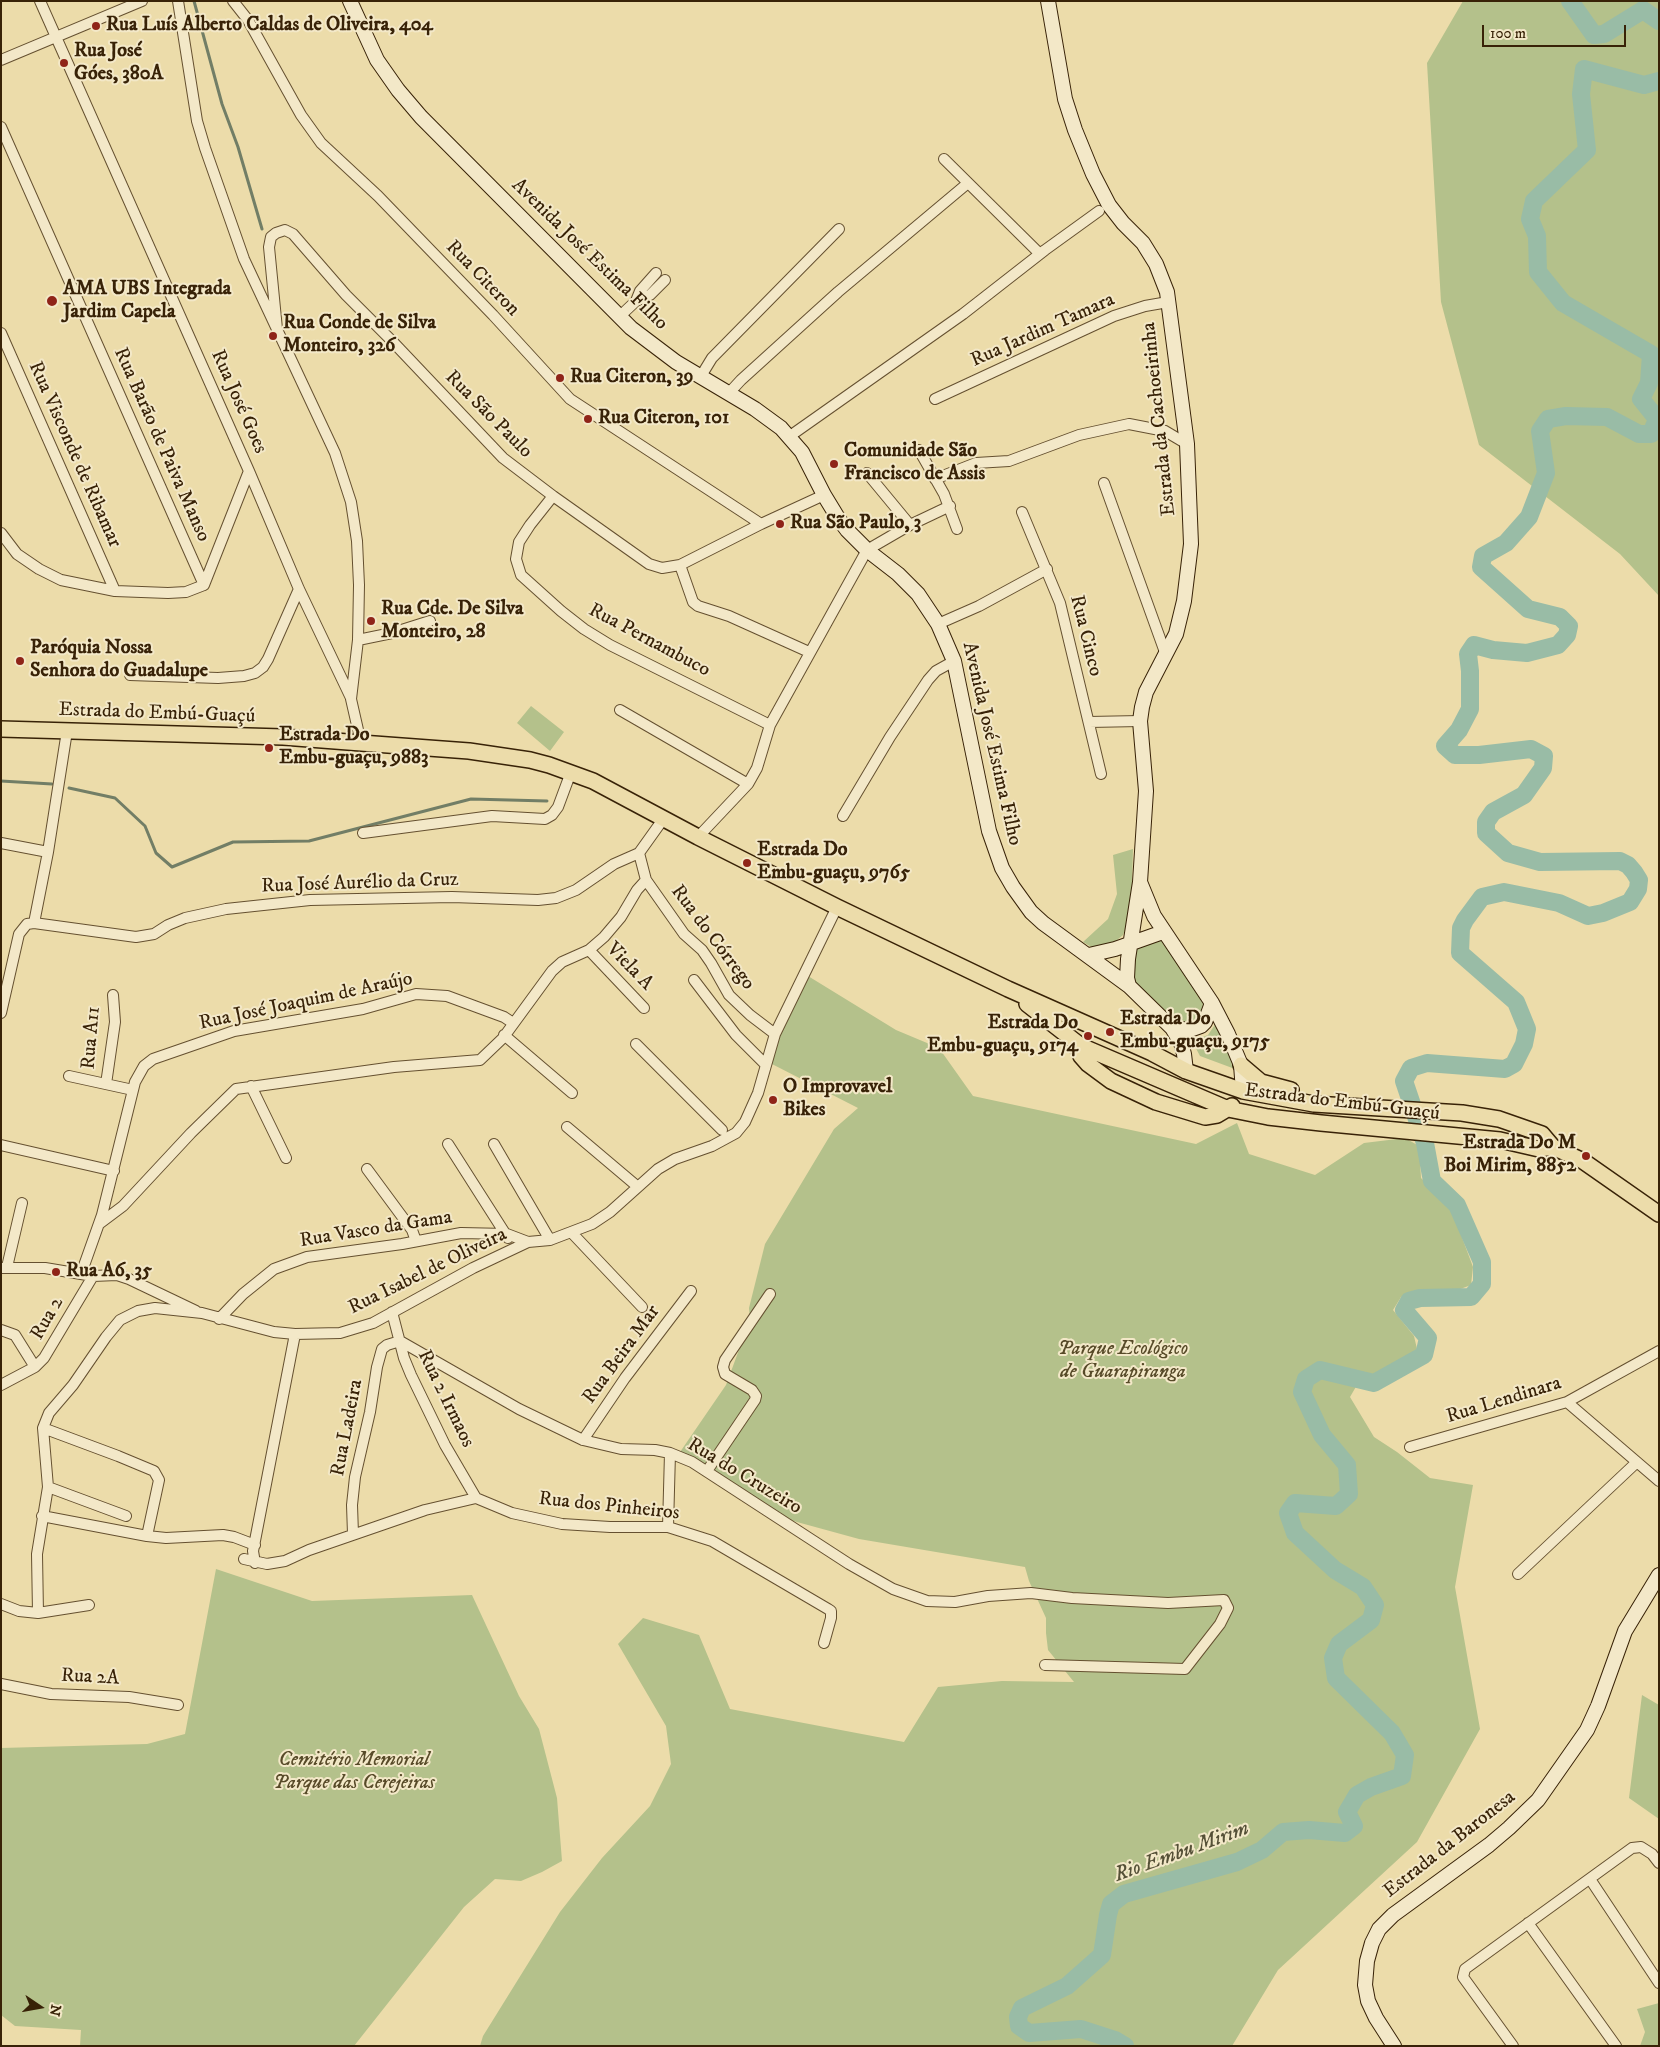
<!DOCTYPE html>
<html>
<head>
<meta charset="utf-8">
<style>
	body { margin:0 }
	#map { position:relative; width:1660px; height:2047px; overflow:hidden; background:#ecdcaa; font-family:"IM FELL DW Pica",serif }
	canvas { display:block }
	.frame { position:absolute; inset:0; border:2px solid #382207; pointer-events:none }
	.north { position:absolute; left:15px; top:1982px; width:50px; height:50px; -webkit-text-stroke:4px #f3e8c8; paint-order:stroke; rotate:102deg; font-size:14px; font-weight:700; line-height:20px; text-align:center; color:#382207 }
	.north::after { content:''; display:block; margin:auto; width:18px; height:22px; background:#382207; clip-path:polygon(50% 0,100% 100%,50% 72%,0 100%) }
	.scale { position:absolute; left:1482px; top:25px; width:144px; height:22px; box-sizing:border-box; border:2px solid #382207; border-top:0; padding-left:6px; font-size:15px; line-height:18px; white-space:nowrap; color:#382207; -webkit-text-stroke:4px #f3e8c8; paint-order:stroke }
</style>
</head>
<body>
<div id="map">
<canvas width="1660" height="2047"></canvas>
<div class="frame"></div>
<div class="north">N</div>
<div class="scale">100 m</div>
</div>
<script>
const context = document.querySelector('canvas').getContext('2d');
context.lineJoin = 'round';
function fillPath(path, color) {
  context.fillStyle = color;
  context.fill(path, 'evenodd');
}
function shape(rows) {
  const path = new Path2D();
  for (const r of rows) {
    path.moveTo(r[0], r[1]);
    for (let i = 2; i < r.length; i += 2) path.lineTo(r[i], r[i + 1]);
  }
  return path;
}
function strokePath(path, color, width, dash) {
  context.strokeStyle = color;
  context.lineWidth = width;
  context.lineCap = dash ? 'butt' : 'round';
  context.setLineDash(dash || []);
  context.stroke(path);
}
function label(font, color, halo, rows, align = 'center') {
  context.font = font + ' "IM FELL DW Pica",serif';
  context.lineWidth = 4;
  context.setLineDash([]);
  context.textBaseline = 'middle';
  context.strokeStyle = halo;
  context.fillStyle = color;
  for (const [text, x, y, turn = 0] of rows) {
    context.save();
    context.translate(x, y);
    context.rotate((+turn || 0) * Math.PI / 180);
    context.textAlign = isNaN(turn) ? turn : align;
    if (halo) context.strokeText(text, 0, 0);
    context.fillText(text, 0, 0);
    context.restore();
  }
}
fillPath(shape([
	[1463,1,1659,1,1659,596,1620,554,1479,445,1441,302,1427,63],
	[531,706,564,732,550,751,517,723],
	[1133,849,1131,915,1123,935,1110,946,1093,948,1083,942,1108,919,1117,894,1113,855],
	[1163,932,1209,1000,1200,1025,1171,1026,1131,987,1131,944],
	[808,976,896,1030,939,1048,973,1096,1196,1144,1237,1123,1249,1154,1315,1175,1364,1143,1405,1138,1419,1146,1421,1178,1451,1208,1473,1267,1471,1285,1455,1291,1420,1290,1401,1297,1393,1310,1414,1336,1417,1349,1387,1371,1361,1378,1350,1397,1374,1437,1397,1452,1430,1478,1473,1485,1455,1587,1480,1729,1417,1842,1278,1970,1232,2046,480,2046,483,2036,560,1912,602,1858,650,1806,671,1764,666,1726,618,1644,643,1618,699,1635,730,1709,904,1742,938,1687,1002,1681,1074,1682,1048,1650,1046,1633,1046,1618,1029,1581,1025,1567,859,1539,786,1519,678,1455,726,1385,750,1320,749,1308,765,1244,834,1129,858,1108,768,1062,775,1034],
	[1216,1023,1235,1069,1200,1056,1190,1037,1200,1038,1208,1035],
	[216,1569,312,1601,472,1595,519,1696,539,1729,557,1798,562,1861,542,1872,521,1881,495,1879,464,1907,354,2046,80,2046,81,2030,15,2026,1,2015,1,1748,147,1744,185,1734],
	[1642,1695,1659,1705,1659,1819,1629,1798],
	[1659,2003,1659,2046,1640,2046,1645,2032,1637,2009]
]), '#b4c18b');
strokePath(shape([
	[194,1,222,104,238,147,262,229],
	[1,781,52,784],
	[69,788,115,798,145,826,156,853,172,867,233,842,309,841,471,799,547,801]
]), '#727e66', 3);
strokePath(shape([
	[1570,1,1594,35,1604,34,1643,10,1659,21],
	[1125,2046,1115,2040,1081,2029,1029,2033,1019,2026,1018,2017,1022,2008,1067,1986,1102,1955,1108,1915,1111,1904,1124,1894,1237,1862,1262,1850,1283,1832,1309,1830,1345,1833,1354,1826,1347,1812,1357,1795,1371,1787,1402,1776,1405,1755,1392,1733,1336,1678,1333,1658,1339,1644,1371,1620,1375,1605,1363,1587,1335,1570,1295,1533,1288,1513,1295,1503,1336,1506,1349,1494,1347,1465,1322,1435,1302,1392,1306,1379,1320,1370,1374,1383,1424,1355,1428,1338,1404,1310,1409,1301,1420,1298,1471,1297,1482,1284,1482,1262,1457,1205,1432,1181,1425,1143,1404,1081,1411,1068,1427,1063,1505,1069,1514,1064,1524,1044,1527,1029,1516,1002,1460,953,1461,928,1465,920,1482,897,1504,892,1559,903,1588,916,1603,913,1630,902,1638,889,1639,880,1634,872,1628,865,1620,861,1540,862,1508,853,1486,833,1486,822,1493,812,1524,795,1543,768,1544,756,1531,749,1479,755,1455,755,1445,746,1459,730,1470,709,1470,671,1468,654,1474,645,1493,650,1527,653,1558,645,1567,635,1569,626,1560,617,1528,609,1481,567,1483,556,1506,543,1529,517,1546,473,1540,431,1548,419,1566,416,1607,417,1639,434,1651,434,1657,419,1641,399,1649,383,1651,354,1563,303,1538,272,1537,236,1530,219,1534,201,1587,150,1581,94,1584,69,1644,85,1659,81]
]), '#99bca6', 18);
const street = shape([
	[40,1,249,471,299,589,351,698],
	[178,1,197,121,205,148,244,259,335,453,351,502,357,541,359,585,358,640,351,699,361,743],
	[233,1,248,20,301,115,321,143,378,196,493,315,570,399,761,524],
	[1,60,142,1],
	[1,127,204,585],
	[944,159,1040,254],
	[636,301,650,295,665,280],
	[619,317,636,301,640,291,656,273],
	[277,329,269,247,271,237,276,233,285,230,293,234,346,295,393,342,503,458,553,496,649,564,662,568,680,565,761,524,824,495],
	[1,333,115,591],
	[701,376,712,358,839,229],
	[729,393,741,380,838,292,968,183],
	[935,399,1114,316,1145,306,1168,302],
	[790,436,963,314,1045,250,1099,211],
	[919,450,944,494,957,529],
	[867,473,910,525],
	[935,479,976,463,1009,461,1079,435,1129,424,1165,431,1187,444],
	[1104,483,1166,655],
	[553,496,530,525,519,542,516,559,521,575,561,611,584,629,610,645,770,725],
	[1022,512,1060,603,1101,774],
	[1,533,17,554,39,569,61,580,115,591,168,593,186,592,204,585,249,471],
	[680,565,693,602,698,606,729,616,809,652],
	[938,624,979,606,1047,569],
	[358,640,392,633,430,621],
	[130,675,218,678,244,676,255,673,263,667,268,659,299,589],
	[620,710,748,784],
	[1089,722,1140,721],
	[843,816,890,737,928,680,936,671,954,661],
	[363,833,492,816,545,819,552,815,558,807,571,772],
	[698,837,748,784,757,768,770,725,867,550,910,525,950,506],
	[1,843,48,852],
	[639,853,646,880,684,934,702,950,711,963,729,995,750,1015,775,1034],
	[34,923,136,937,154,934,168,925,185,918,226,909,310,900,452,897,538,900,556,898,576,890,614,864,639,853,664,818],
	[589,950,644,1008],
	[694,980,736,1035,765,1064],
	[1,1013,19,934,27,924,34,923,48,852,67,731],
	[504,1035,572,1093],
	[636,1044,722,1130],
	[69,1076,133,1090],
	[106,1084,115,1022,113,995],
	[251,1086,286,1158],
	[567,1127,638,1187],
	[448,1144,508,1238],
	[494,1144,550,1240],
	[1,1145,114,1171],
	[367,1169,412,1230,416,1241],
	[99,1224,123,1206,191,1133,236,1089,394,1067,480,1060,503,1038,552,971,562,962,589,950,604,937,621,917,637,890,646,880],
	[571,1232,642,1307],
	[7,1267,22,1203],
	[1,1268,45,1268,93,1276,117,1275,129,1279,196,1311],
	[81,1274,102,1215,135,1082,144,1066,153,1059,234,1031,363,1009,416,994,447,996,504,1017,513,1023],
	[392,1312,404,1358,411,1375,445,1445,476,1498],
	[219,1319,243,1294,274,1269,307,1257,402,1244,461,1233,507,1234,528,1242],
	[1,1330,15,1335,35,1367],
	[1,1385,35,1367,44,1358,93,1276],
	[1567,1402,1659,1481],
	[43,1428,118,1456,154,1471,159,1480,147,1536],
	[583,1440,625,1378,691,1291],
	[1410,1447,1567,1402,1659,1351],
	[707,1471,755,1400,756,1396,752,1390,725,1374,723,1367,725,1360,770,1294],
	[48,1487,126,1516],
	[42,1516,147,1536,166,1538,223,1535,234,1537,255,1545],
	[668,1527,670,1453],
	[353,1534,352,1505,355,1477,370,1412,377,1367,382,1349,387,1345,400,1341,519,1409,583,1440,621,1449,655,1450,670,1453,692,1462,849,1564,893,1589,927,1601,955,1602,988,1596,1031,1593,1072,1598,1168,1603,1224,1600,1228,1608,1220,1624,1185,1669,1045,1665],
	[244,1559,267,1564,285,1561,309,1550,425,1510,476,1498,512,1513,562,1524,610,1527,668,1527,712,1541,828,1609,831,1611,831,1618,824,1643],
	[255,1563,253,1551,295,1334],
	[1518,1574,1637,1462],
	[1,1604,19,1611,38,1613,89,1605],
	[38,1613,37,1554,48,1487,43,1428,49,1413,73,1385,106,1337,120,1320,138,1311,155,1308,202,1313,274,1332,295,1334,340,1333,373,1323,473,1268,528,1242,550,1240,592,1224,610,1212,658,1169,675,1159,712,1146,736,1133,745,1122,758,1093,775,1034,837,907],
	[1,1684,51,1694,129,1697,178,1705],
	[1590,1879,1659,1983],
	[1528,1923,1616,2046],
	[1513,2046,1463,1977,1465,1969,1632,1848,1641,1847,1652,1854,1659,1863]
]);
const secondary = shape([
	[350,1,377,60,398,90,421,117,631,328,676,362,755,409,781,428,802,452,824,495,838,518,847,530,867,550,898,574,918,594,938,624,954,661,989,831,1002,868,1013,887,1031,912,1043,923,1129,986,1172,1028,1181,1043,1184,1054,1186,1071],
	[1048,1,1065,99,1075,130,1093,174,1109,205,1123,223,1143,243,1156,264,1167,292,1187,444,1191,544,1184,601,1176,634,1146,692,1142,707,1140,721,1146,791,1140,882,1128,959,1127,978,1129,986],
	[1140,882,1154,916,1212,1003,1228,1034,1241,1065,1243,1091],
	[1089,955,1115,949,1163,932],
	[1172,1028,1190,1030,1201,1026,1205,1022,1212,1003],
	[1394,2046,1376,2018,1368,2001,1365,1985,1367,1961,1372,1943,1379,1929,1393,1915,1489,1845,1509,1828,1538,1800,1587,1730,1598,1706,1625,1631,1659,1575]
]);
const primary = shape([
	[1,729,283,737,361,743,469,751,530,760,549,765,593,781,698,837,837,907,1008,989,1152,1053,1186,1071,1243,1091,1314,1104,1462,1113,1499,1119,1542,1134,1553,1147,1583,1161,1659,1214],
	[1027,1004,1081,1046,1228,1109,1268,1117,1321,1123,1500,1140,1539,1149,1553,1147],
	[1075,1043,1081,1056,1088,1064,1111,1081,1156,1102,1205,1117,1217,1115,1232,1106],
	[1241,1065,1261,1082,1291,1090]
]);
strokePath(street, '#655030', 12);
strokePath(secondary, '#382207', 16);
strokePath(primary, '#382207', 18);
strokePath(street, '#f3e8c8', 10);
strokePath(secondary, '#f3e8c8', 14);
strokePath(primary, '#ecdcaa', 15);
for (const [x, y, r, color] of [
	[96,26,5,"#8f2418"],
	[64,63,5,"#8f2418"],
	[52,301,6,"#8f2418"],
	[273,336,5,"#8f2418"],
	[560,378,5,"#8f2418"],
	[588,419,5,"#8f2418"],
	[834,464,5,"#8f2418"],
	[780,524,5,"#8f2418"],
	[371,621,5,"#8f2418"],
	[20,661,5,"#8f2418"],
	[269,748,5,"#8f2418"],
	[747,863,5,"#8f2418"],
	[1110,1032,5,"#8f2418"],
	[1088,1036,5,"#8f2418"],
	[773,1100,5,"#8f2418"],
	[1586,1156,5,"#8f2418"],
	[56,1272,5,"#8f2418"]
]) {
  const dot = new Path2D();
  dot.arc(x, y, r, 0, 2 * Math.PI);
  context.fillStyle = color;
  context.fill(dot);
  strokePath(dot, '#f3e8c8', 2);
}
label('bold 20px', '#382207', '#f3e8c8', [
	["Rua Luís Alberto Caldas de Oliveira, 404",106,26],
	["Rua José",74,52],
	["Góes, 380A",74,75],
	["AMA UBS Integrada",63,290],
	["Jardim Capela",63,313],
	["Rua Conde de Silva",283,324],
	["Monteiro, 326",283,347],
	["Rua Citeron, 39",570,378],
	["Rua Citeron, 101",598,419],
	["Comunidade São",844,452],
	["Francisco de Assis",844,475],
	["Rua São Paulo, 3",790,524],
	["Rua Cde. De Silva",381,610],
	["Monteiro, 28",381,633],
	["Paróquia Nossa",30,649],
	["Senhora do Guadalupe",30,672],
	["Estrada Do",279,736],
	["Embu-guaçu, 9883",279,759],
	["Estrada Do",757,851],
	["Embu-guaçu, 9765",757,874],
	["Estrada Do",1120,1020],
	["Embu-guaçu, 9175",1120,1043],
	["Estrada Do",1078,1024,"right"],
	["Embu-guaçu, 9174",1078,1047,"right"],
	["O Improvavel",783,1088],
	["Bikes",783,1111],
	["Estrada Do M",1576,1144,"right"],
	["Boi Mirim, 8852",1576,1167,"right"],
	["Rua A6, 35",66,1272]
], 'left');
label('20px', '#382207', '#f3e8c8', [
	["Avenida José Estima Filho",589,255,44],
	["Rua Citeron",482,279,46],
	["Rua Jardim Tamara",1043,331,-24],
	["Rua José Goes",238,402,66],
	["Rua São Paulo",488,415,45],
	["Estrada da Cachoeirinha",1160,419,-96],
	["Rua Barão de Paiva Manso",161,445,66],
	["Rua Visconde de Ribamar",74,455,66],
	["Rua Cinco",1085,636,76],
	["Rua Pernambuco",649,641,28],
	["Estrada do Embú-Guaçú",157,714,2],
	["Avenida José Estima Filho",991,744,77],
	["Rua José Aurélio da Cruz",360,884,-2],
	["Rua do Córrego",712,938,53],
	["Viela A",629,967,46],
	["Rua José Joaquim de Araújo",306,1002,-12],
	["Rua A11",92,1038,-85],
	["Estrada do Embú-Guaçú",1342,1103,7],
	["Rua Vasco da Gama",376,1230,-9],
	["Rua Isabel de Oliveira",428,1272,-26],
	["Rua 2",48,1319,-60],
	["Rua Beira Mar",622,1355,-54],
	["Rua 2 Irmaos",445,1399,64],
	["Rua Lendinara",1504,1401,-17],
	["Rua Ladeira",348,1428,-79],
	["Rua do Cruzeiro",744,1477,31],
	["Rua dos Pinheiros",609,1507,6],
	["Rua 2A",90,1678,3],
	["Estrada da Baronesa",1450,1845,-38]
]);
label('italic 20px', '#574a28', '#f3e8c8', [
	["Parque Ecológico",1123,1350],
	["de Guarapiranga",1123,1373],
	["Cemitério Memorial",354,1761],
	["Parque das Cerejeiras",354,1784]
]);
label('italic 21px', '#555037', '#f3e8c8', [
	["Rio Embu Mirim",1182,1853,-20]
]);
</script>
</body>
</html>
